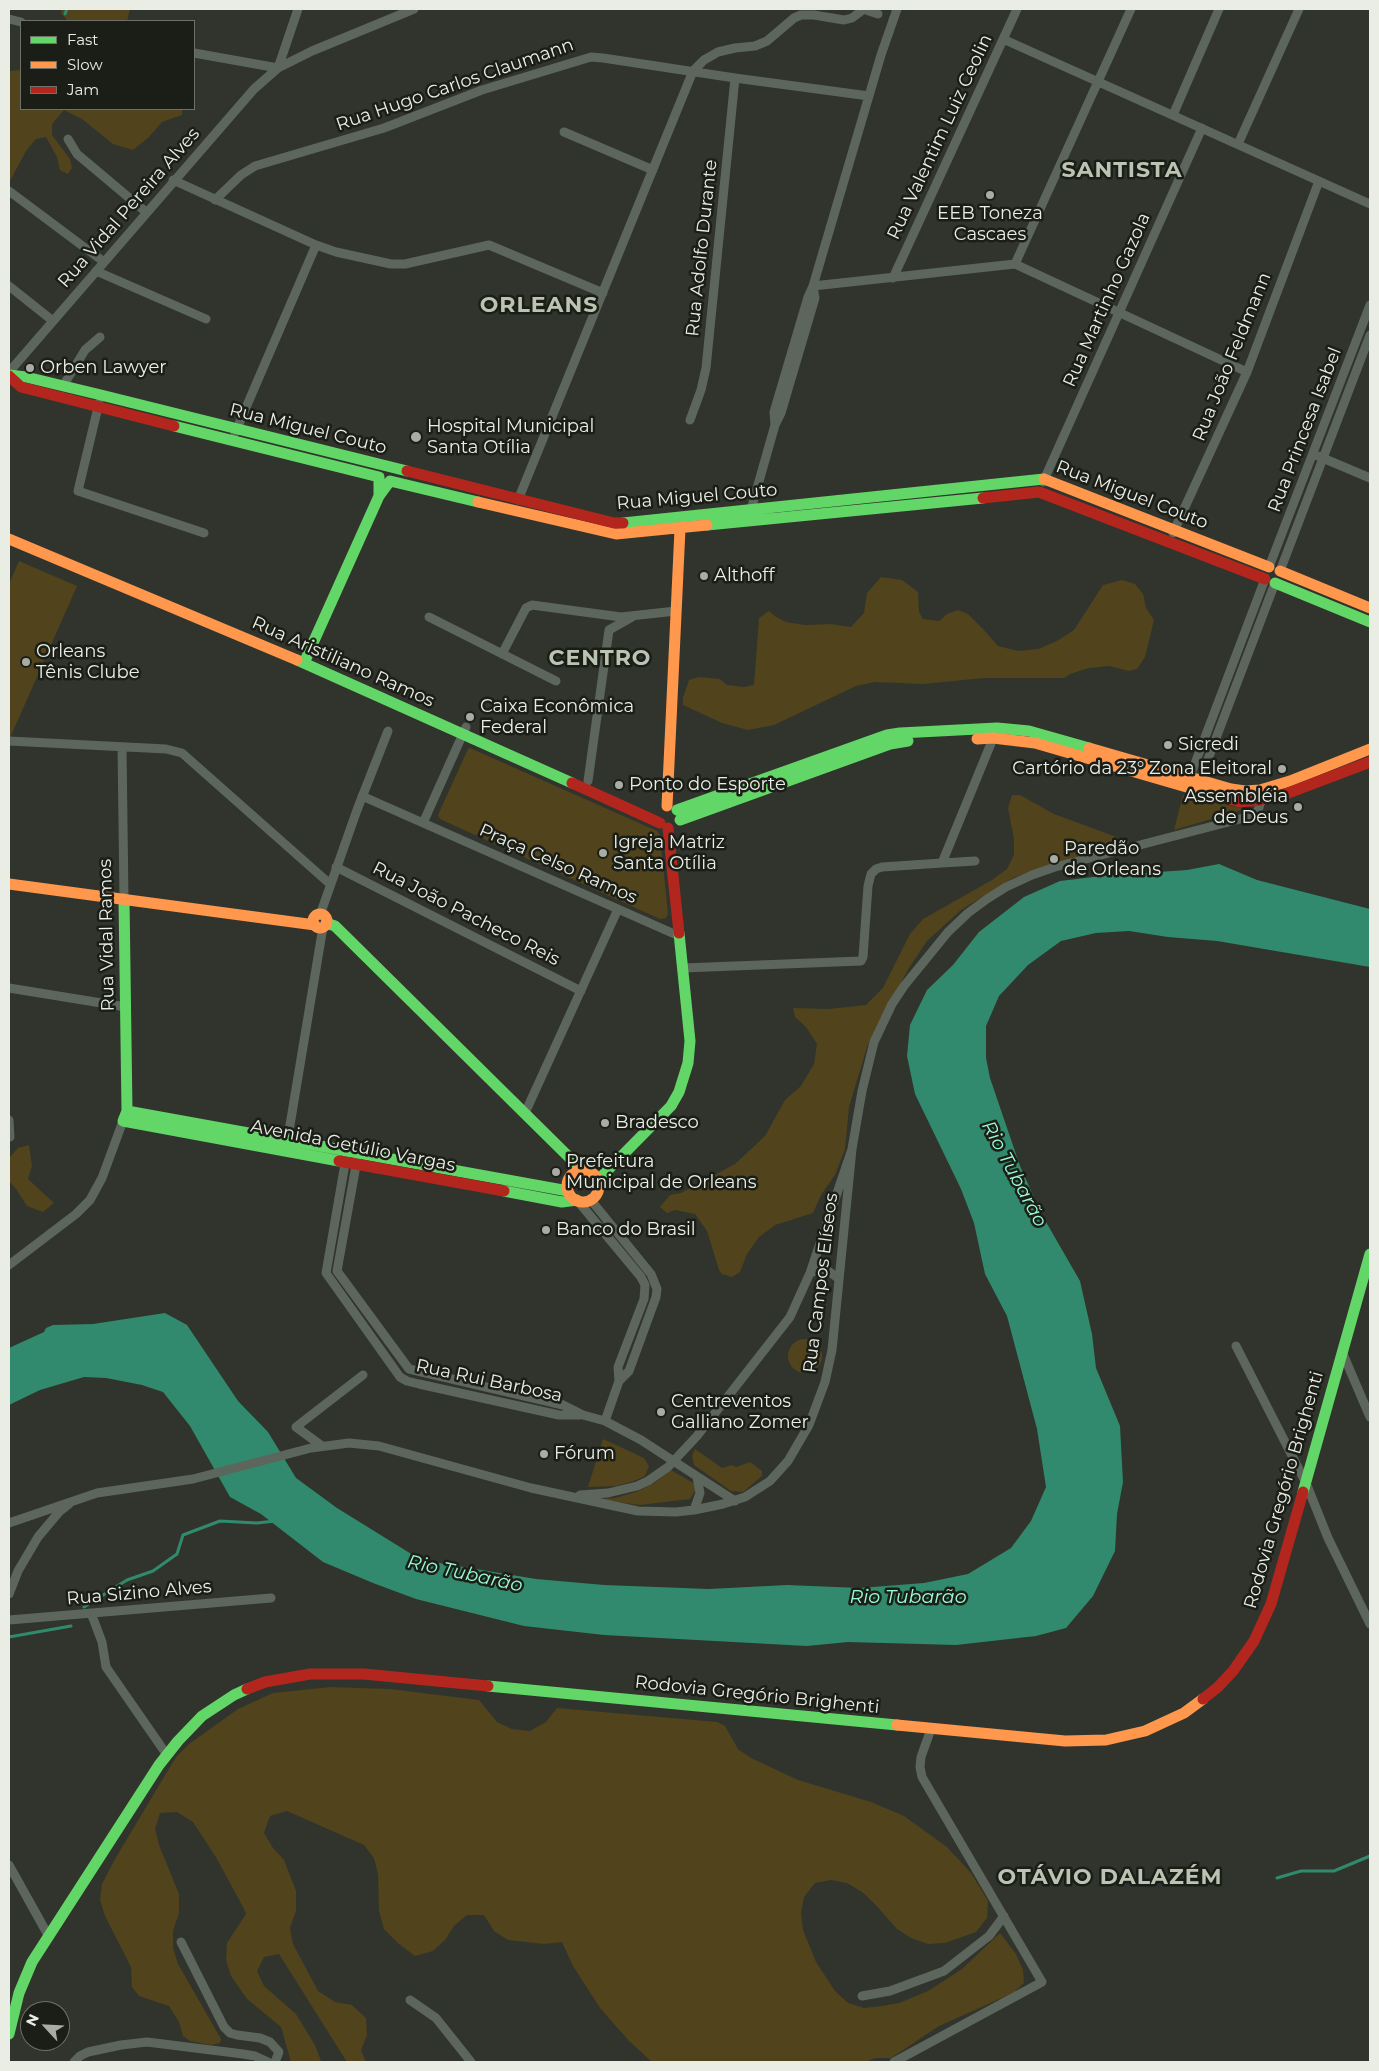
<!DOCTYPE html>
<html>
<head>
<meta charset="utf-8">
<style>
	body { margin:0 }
	#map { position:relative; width:1379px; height:2071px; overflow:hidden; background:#30342c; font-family:Montserrat,sans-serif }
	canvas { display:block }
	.frame { position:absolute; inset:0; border:10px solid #e9ede4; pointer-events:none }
	.legend { position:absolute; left:20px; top:20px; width:175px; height:90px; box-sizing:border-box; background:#1b1e17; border:1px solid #6d7169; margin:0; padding:6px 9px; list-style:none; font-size:15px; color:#e9ede4 }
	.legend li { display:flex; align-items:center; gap:10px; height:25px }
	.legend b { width:25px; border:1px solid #6d7169 }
	.north { position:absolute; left:20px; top:2001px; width:50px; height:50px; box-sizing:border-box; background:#1b1e17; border:1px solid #6d7169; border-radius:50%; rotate:295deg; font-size:14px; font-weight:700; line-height:20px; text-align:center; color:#e9ede4 }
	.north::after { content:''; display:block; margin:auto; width:18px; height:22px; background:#a8aca4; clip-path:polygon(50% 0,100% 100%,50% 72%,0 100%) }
</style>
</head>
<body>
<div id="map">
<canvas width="1379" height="2071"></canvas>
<div class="frame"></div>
<ul class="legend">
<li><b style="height:6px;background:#63d668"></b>Fast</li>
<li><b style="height:6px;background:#ff974d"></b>Slow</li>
<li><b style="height:6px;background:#b3261e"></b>Jam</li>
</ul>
<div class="north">N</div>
</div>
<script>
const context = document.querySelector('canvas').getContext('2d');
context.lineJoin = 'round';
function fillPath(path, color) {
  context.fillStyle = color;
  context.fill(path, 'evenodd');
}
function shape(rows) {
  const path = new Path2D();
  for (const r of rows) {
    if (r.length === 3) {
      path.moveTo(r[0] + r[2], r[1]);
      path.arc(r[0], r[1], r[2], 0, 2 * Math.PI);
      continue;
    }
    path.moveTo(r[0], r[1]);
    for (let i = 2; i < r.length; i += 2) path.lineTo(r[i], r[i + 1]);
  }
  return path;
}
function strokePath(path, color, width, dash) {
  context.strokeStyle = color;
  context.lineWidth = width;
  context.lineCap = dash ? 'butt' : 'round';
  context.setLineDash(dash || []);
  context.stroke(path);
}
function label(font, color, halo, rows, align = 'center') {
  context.font = font + ' Montserrat,sans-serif';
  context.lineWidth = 5;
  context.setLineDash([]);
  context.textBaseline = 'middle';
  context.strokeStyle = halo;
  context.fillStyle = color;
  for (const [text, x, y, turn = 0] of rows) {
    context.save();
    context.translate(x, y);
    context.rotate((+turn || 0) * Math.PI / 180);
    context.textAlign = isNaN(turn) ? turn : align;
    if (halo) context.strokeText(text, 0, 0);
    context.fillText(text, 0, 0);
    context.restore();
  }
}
fillPath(shape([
	[62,9,130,9,127,21,68,21,61,13],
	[21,70,21,109,182,109,182,115,162,122,149,137,133,150,113,144,82,119,64,110,52,124,52,135,70,159,72,168,68,174,60,170,57,157,46,137,36,139,26,151,10,181,9,71],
	[19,561,77,586,10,738,9,584],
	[881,577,902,580,918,592,919,612,923,619,939,621,947,614,958,610,968,614,983,629,998,646,1018,651,1038,649,1057,641,1074,630,1103,585,1122,580,1135,584,1143,594,1146,608,1154,620,1145,657,1137,669,1129,671,1109,666,1089,668,1070,674,1064,678,984,678,923,684,875,682,856,686,774,725,748,730,722,723,683,705,683,698,689,680,699,677,720,679,727,685,744,687,754,685,759,618,769,611,776,617,786,622,805,625,831,624,851,627,864,613,867,593],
	[470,748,657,831,660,835,668,914,666,918,660,919,440,819,438,815,468,749],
	[1012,795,1020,795,1054,814,1130,842,1047,865,1013,878,961,910,927,941,909,968,881,1018,867,1047,849,1107,845,1149,835,1175,821,1195,813,1213,775,1225,759,1237,747,1254,740,1272,732,1277,722,1274,719,1270,707,1231,695,1214,675,1210,667,1213,660,1207,670,1195,681,1193,735,1164,765,1136,785,1100,801,1086,814,1064,817,1044,806,1027,795,1017,793,1008,829,1009,866,1005,883,988,910,934,923,919,992,880,1007,869,1014,855,1014,839,1008,808],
	[1183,795,1245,809,1174,830],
	[29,1145,32,1166,28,1179,54,1203,43,1212,27,1206,16,1189,9,1181,9,1158,18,1148],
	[805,1356,17],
	[603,1439,644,1458,649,1466,645,1476,634,1481,616,1486,588,1487],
	[695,1449,722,1468,732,1465,736,1467,750,1462,762,1471,762,1476,743,1492,731,1491,694,1465,692,1456],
	[671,1470,695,1484,695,1491,690,1499,640,1505,595,1499,615,1498,636,1492,654,1483],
	[331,1687,390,1689,479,1700,497,1722,512,1729,530,1731,546,1722,557,1708,717,1722,725,1726,738,1749,751,1758,798,1780,871,1802,904,1816,947,1847,971,1873,988,1901,987,1918,976,1932,945,1943,928,1944,911,1938,897,1929,874,1903,862,1892,847,1883,831,1880,815,1883,804,1897,801,1913,803,1930,816,1962,835,1991,848,2003,864,2008,882,2006,899,2003,928,1991,962,1969,1000,1933,1016,1954,1023,1970,1024,1983,1013,1993,939,2026,891,2058,875,2058,866,2062,652,2062,629,2041,600,2008,573,1966,562,1942,544,1944,508,1940,494,1931,484,1915,467,1915,454,1926,445,1940,433,1951,415,1956,399,1944,384,1929,379,1911,378,1874,374,1858,364,1845,287,1811,270,1816,264,1833,273,1848,284,1860,296,1891,296,1911,290,1928,293,1944,318,1991,335,2002,352,2005,366,2018,367,2035,361,2050,366,2062,347,2062,279,1954,264,1957,257,1971,264,1986,296,2014,315,2045,321,2061,320,2062,291,2062,281,2027,247,1999,231,1976,226,1960,227,1943,246,1914,243,1907,217,1859,193,1822,177,1812,160,1813,155,1829,159,1845,179,1894,179,1913,173,1931,173,1948,178,1964,221,2039,220,2043,211,2045,190,2041,183,2036,179,2022,169,2006,139,1996,132,1987,131,1967,105,1916,100,1900,102,1884,115,1859,176,1757,189,1744,238,1709,273,1693]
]), '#51431c');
fillPath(shape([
	[1219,864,1257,880,1370,909,1370,967,1217,941,1168,937,1129,931,1096,933,1061,941,1028,965,999,996,986,1026,986,1058,990,1078,1020,1166,1042,1215,1080,1281,1092,1334,1096,1368,1120,1426,1123,1482,1117,1514,1115,1551,1093,1596,1066,1628,1036,1636,956,1645,848,1642,807,1646,604,1635,524,1626,416,1599,373,1583,323,1562,261,1514,230,1497,190,1426,163,1392,142,1385,106,1378,84,1377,40,1390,9,1405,9,1348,44,1332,46,1328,53,1325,93,1324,165,1313,187,1325,238,1401,268,1432,296,1478,337,1508,421,1560,536,1579,604,1585,709,1589,787,1585,860,1588,924,1583,968,1574,1011,1548,1031,1521,1046,1487,1037,1429,1007,1316,985,1274,974,1223,961,1189,915,1094,907,1056,910,1025,927,990,953,965,979,932,1024,897,1060,881,1101,876,1187,870]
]), '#318a6d');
strokePath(shape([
	[65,14,67,9],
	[84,1607,127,1580,153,1571,177,1554,183,1535,220,1521,257,1523,275,1521],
	[9,1637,71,1626],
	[1277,1878,1301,1871,1334,1871,1370,1856]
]), '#318a6d', 3);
strokePath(shape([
	[863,9,878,14],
	[9,19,21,22],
	[1003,39,1370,204],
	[194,53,278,68,312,51,414,9],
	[1173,115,1219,9],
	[564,132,653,170],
	[68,139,77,154,146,212],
	[1238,144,1299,9],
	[173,180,316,245,336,252,391,264,405,264,489,245,603,293],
	[9,191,104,262],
	[215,200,241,175,255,166,384,128,482,90,591,57,603,58,735,78,869,96],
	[1015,264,1131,9],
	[96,271,206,319],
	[893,278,1017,9],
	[9,286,53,321],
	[813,286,1015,264,1247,372],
	[9,372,254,89,278,68,298,9],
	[63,386,85,350,100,337],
	[99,403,78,491,204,533],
	[690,420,701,390,706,368,735,78],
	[775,425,774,412,808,297,813,286,881,55,897,9],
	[235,433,316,245],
	[1318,456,1370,478],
	[1043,482,1202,128],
	[518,500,693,71,704,60,718,52,735,48,755,46,767,41,794,18,801,15,814,15,844,20,852,18,864,9],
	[750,513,775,425,781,413,815,298,813,286],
	[1173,533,1247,372,1319,181],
	[1269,567,1370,305],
	[1280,571,1370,335],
	[429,617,556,681],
	[502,654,526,608,532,605,621,617,676,611],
	[9,741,166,749,182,753,330,884],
	[122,747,124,899],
	[588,781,609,630,632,617],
	[1188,782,1265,579],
	[1199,783,1275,583],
	[362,796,679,936],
	[423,823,466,727],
	[942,863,975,861],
	[336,867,581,991],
	[320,915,357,810,388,731],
	[683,968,861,961,863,957,868,886,871,874,876,869,882,867,942,863,994,736],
	[9,988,126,1007],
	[525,1113,618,909],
	[9,1120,10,1137],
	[287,1143,323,927],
	[346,1158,326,1273,400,1377,407,1381,419,1384,559,1415,580,1415],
	[357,1160,337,1271,409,1369,563,1405,583,1415,605,1421,641,1440,735,1501],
	[590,1199,651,1274,657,1289,656,1297,629,1371,619,1381,605,1421],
	[577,1200,641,1277,645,1285,644,1299,618,1367,619,1381],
	[9,1265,76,1214,90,1200,102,1178,123,1121],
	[810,1273,817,1270,827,1270,839,1279],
	[1236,1346,1306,1483,1328,1538,1370,1624],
	[1343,1354,1370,1417],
	[322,1446,296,1427,363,1375],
	[580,1495,608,1493,637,1486,648,1481,668,1467,697,1436,790,1317,810,1273,852,1149,862,1091,874,1042,892,1004,904,986,948,932,968,913,987,899,1006,887,1032,875,1055,867,1244,818,1258,811,1261,800],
	[694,1510,700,1493,697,1477],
	[9,1523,97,1493,193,1479,311,1448,349,1443,379,1446,531,1488,638,1511,676,1512,694,1510,723,1504,745,1497,770,1481,788,1461,809,1425,825,1382,832,1350,852,1149],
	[9,1594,18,1571,38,1537,59,1512,69,1504],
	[91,1613,102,1642,106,1667,167,1755],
	[9,1620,271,1598],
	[9,1865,48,1935],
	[181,1942,224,2027,230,2033,237,2035,260,2038,270,2042,279,2052,275,2062],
	[862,1996,890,1991,944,1971,989,1936,1004,1916],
	[410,2000,436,2018,471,2062],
	[74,2062,80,2056,88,2052,121,2045,147,2042,243,2054,255,2056,268,2062],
	[894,2062,1042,1982,922,1777,920,1767,921,1757,931,1729]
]), '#5d665d', 9);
strokePath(shape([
	[9,375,26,377,101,395,407,471],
	[174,426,379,477,379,496],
	[623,523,1044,479],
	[707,525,983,498],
	[1275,583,1370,622],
	[297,660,572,783],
	[304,663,379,496,390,481,478,502],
	[677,810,887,735,900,733,997,728,1029,731,1089,748],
	[680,820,890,744,908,741],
	[124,899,127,1111,123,1121,339,1161],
	[326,923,335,926,582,1170],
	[127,1111,568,1191],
	[598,1180,671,1106,679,1092,688,1063,690,1041,679,933],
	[504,1191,562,1202,577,1200],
	[1303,1492,1370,1254],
	[488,1686,897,1725],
	[9,2034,19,1993,32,1962,159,1765,178,1741,202,1716,234,1695,247,1689]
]), '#63d668', 11);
strokePath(shape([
	[1044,479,1269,567],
	[478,502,616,534,707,525],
	[9,539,297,660],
	[1280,571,1370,608],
	[977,739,993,738,1035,743,1221,797],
	[1089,748,1231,789,1245,791,1260,790,1290,781,1370,749],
	[667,806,680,529],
	[9,884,315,925],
	[320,921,7],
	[583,1186,16],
	[897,1725,1065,1741,1106,1740,1145,1731,1184,1713,1203,1699]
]), '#ff974d', 11);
strokePath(shape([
	[9,376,21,387,174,426],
	[407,471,614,523,623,523],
	[983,498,1039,492,1265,579],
	[572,783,660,823],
	[1221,797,1240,802,1261,800,1288,793,1370,762],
	[668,828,679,933],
	[339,1161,504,1191],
	[247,1689,265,1682,310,1674,364,1674,488,1686],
	[1203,1699,1218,1687,1233,1671,1254,1641,1271,1604,1303,1492]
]), '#b3261e', 11);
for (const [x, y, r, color] of [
	[990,195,5,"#a8aca4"],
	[30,368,5,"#a8aca4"],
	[416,437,6,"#a8aca4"],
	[704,576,5,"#a8aca4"],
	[26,662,5,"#a8aca4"],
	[470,717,5,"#a8aca4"],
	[1168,745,5,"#a8aca4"],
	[1282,769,5,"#a8aca4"],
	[619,785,5,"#a8aca4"],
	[1298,807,5,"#a8aca4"],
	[603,853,5,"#a8aca4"],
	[1054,859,5,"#a8aca4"],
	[605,1123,5,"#a8aca4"],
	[556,1172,5,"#a8aca4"],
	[546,1230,5,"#a8aca4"],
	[661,1412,5,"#a8aca4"],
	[544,1454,5,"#a8aca4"]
]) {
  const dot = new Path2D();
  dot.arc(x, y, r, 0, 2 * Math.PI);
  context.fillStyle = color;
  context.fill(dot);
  strokePath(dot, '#1b1e17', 2);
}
label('18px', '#e9ede4', '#1b1e17', [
	["Rua Hugo Carlos Claumann",455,85,-19],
	["Rua Valentim Luiz Ceolin",940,137,-65],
	["Rua Vidal Pereira Alves",129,208,-49],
	["Rua Adolfo Durante",702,248,-84],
	["Rua Martinho Gazola",1107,300,-66],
	["Rua João Feldmann",1232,357,-68],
	["Rua Miguel Couto",308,429,14],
	["Rua Princesa Isabel",1305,430,-69],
	["Rua Miguel Couto",1132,495,21],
	["Rua Miguel Couto",697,497,-5],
	["Rua Aristiliano Ramos",343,662,24],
	["Praça Celso Ramos",558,864,24],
	["Rua João Pacheco Reis",466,914,27],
	["Rua Vidal Ramos",107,935,-91],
	["Avenida Getúlio Vargas",353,1146,11],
	["Rua Campos Elíseos",821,1283,-83],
	["Rua Rui Barbosa",489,1381,12],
	["Rodovia Gregório Brighenti",1284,1490,-74],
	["Rua Sizino Alves",139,1593,-5],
	["Rodovia Gregório Brighenti",757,1695,6]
]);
label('18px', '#e9ede4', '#1b1e17', [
	["EEB Toneza",990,214,"center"],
	["Cascaes",990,235,"center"],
	["Orben Lawyer",40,368],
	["Hospital Municipal",427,427],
	["Santa Otília",427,448],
	["Althoff",714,576],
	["Orleans",36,652],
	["Tênis Clube",36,673],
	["Caixa Econômica",480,707],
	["Federal",480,728],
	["Sicredi",1178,745],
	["Cartório da 23° Zona Eleitoral",1272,769,"right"],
	["Ponto do Esporte",629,785],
	["Assembléia",1288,797,"right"],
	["de Deus",1288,818,"right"],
	["Igreja Matriz",613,843],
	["Santa Otília",613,864],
	["Paredão",1064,849],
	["de Orleans",1064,870],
	["Bradesco",615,1123],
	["Prefeitura",566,1162],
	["Municipal de Orleans",566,1183],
	["Banco do Brasil",556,1230],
	["Centreventos",671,1402],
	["Galliano Zomer",671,1423],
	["Fórum",554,1454]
], 'left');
label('italic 19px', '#9bfbd7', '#1b1e17', [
	["Rio Tubarão",1014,1174,62],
	["Rio Tubarão",465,1574,12],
	["Rio Tubarão",908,1597]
]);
context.letterSpacing = '1px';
label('bold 22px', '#bbc4b2', '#1b1e17', [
	["SANTISTA",1122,171],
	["ORLEANS",539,306],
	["CENTRO",600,659],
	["OTÁVIO DALAZÉM",1110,1878]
]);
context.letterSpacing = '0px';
</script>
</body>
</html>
